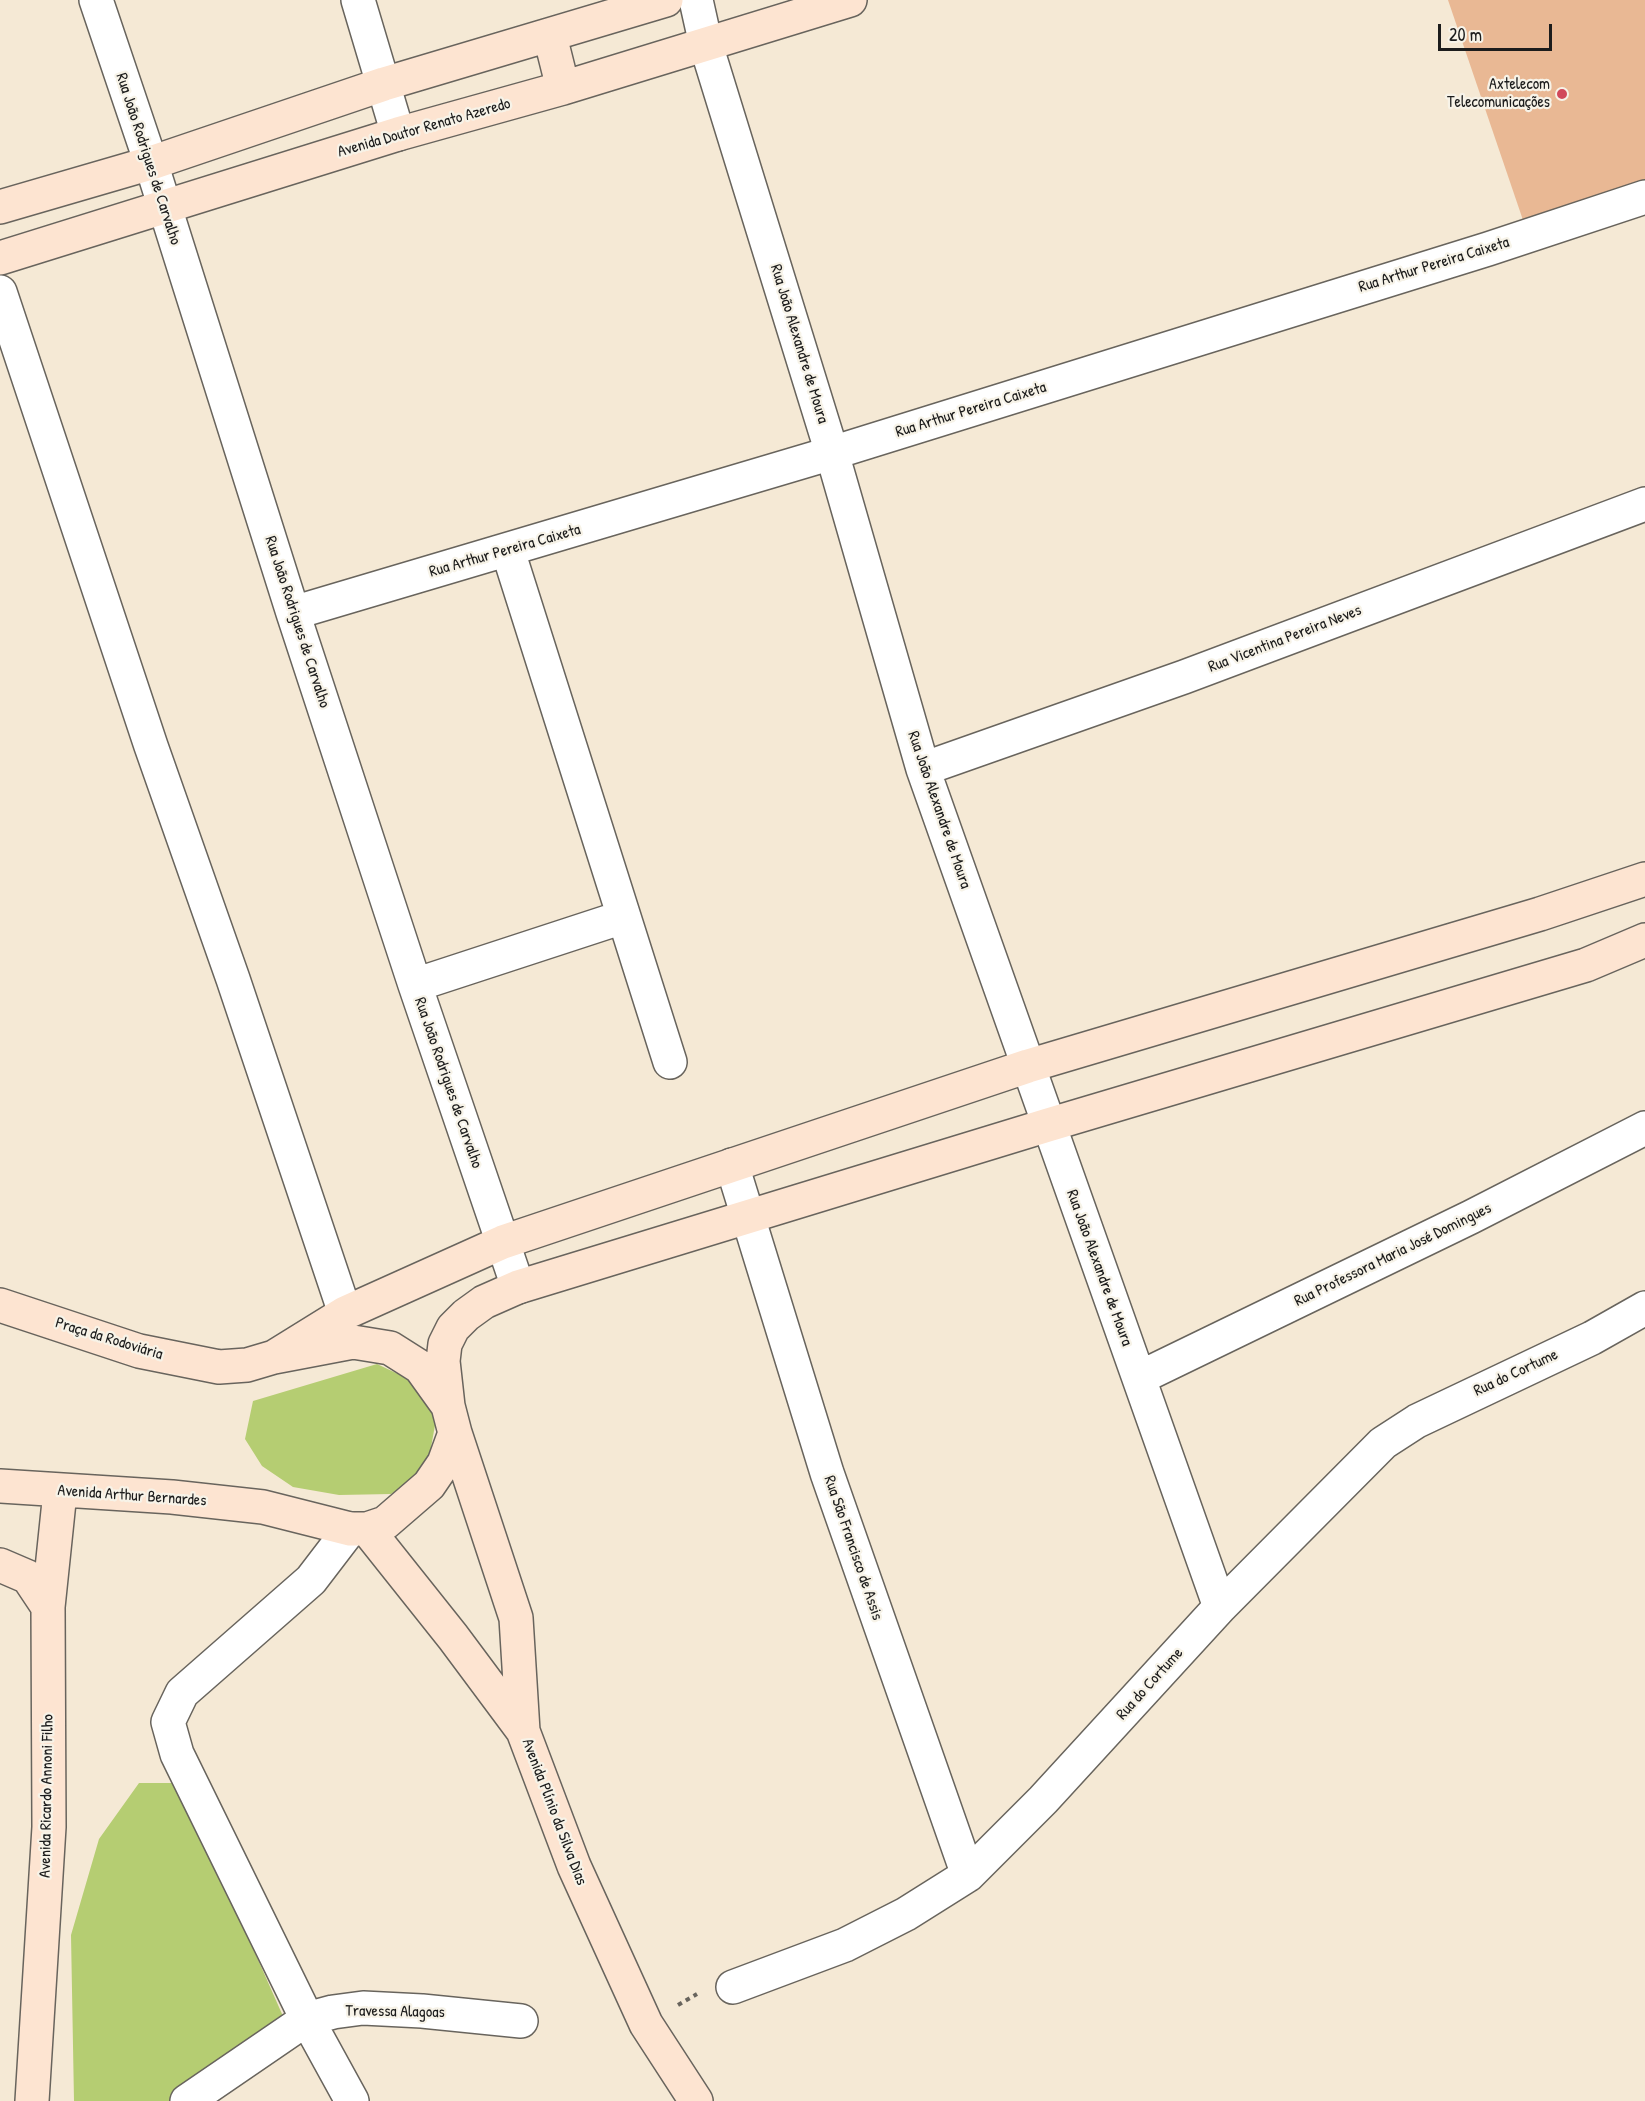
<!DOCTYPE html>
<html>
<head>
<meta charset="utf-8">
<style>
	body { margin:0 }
	#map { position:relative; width:1645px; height:2101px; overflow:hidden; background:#f5e9d5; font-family:"Patrick Hand",sans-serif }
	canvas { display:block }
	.scale { position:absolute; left:1438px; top:24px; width:114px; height:27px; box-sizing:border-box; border:3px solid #1c1c1c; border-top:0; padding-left:8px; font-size:18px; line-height:21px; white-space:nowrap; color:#1c1c1c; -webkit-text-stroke:4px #f7f3e8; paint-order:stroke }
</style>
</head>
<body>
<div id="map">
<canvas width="1645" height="2101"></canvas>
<div class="scale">20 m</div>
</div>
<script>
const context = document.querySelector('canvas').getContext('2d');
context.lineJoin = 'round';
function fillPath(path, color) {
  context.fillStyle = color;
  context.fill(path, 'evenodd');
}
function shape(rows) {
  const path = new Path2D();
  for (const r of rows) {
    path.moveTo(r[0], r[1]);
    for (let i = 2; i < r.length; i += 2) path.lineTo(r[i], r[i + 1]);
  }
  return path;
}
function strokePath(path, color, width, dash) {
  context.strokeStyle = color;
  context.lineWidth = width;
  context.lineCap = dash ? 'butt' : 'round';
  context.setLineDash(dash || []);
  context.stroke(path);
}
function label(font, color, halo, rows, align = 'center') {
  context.font = font + ' "Patrick Hand",sans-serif';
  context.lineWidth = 4.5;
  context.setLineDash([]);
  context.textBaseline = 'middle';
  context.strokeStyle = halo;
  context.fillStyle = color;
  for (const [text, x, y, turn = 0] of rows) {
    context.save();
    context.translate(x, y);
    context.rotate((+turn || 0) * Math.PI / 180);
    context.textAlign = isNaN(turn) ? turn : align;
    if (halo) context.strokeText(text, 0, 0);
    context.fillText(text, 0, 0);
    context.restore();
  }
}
fillPath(shape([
	[377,1364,413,1381,436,1420,427,1469,391,1494,339,1495,293,1487,262,1466,245,1439,253,1401],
	[139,1783,180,1783,286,2023,174,2101,74,2101,71,1935,99,1839]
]), '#b5cd72');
fillPath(shape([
	[1448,0,1645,0,1645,188,1525,226]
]), '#e9b894');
const street = shape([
	[96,0,151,163,293,613,415,985,518,1287],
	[358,0,398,134],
	[696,0,706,45,832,453,923,769,1220,1607],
	[0,292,151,746,233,979,345,1313],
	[508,551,670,1062],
	[293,613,832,453,1488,249,1645,197],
	[923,769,1184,677,1645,504],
	[415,985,623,917],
	[732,1165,827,1473,968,1875],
	[1139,1378,1471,1217,1645,1128],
	[350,1529,311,1580,182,1693,168,1722,177,1754,307,2019,352,2101],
	[733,1987,845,1945,906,1914,968,1875,1043,1800,1220,1607,1383,1443,1417,1421,1592,1338,1645,1308],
	[187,2101,307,2019,333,2012,363,2008,422,2011,521,2021]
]);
const secondary = shape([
	[550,36,563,88],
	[0,207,151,163,384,84,666,0],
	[0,258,398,134,563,88,850,0],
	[0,1305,139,1351,219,1367,247,1365,274,1357,353,1342,390,1348,420,1367,448,1406,455,1433,444,1463,429,1485,385,1523,367,1529,350,1529,263,1507,172,1497,0,1486],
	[274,1357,345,1313,503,1242,1028,1066,1540,914,1645,879],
	[448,1406,443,1361,445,1344,453,1328,466,1315,484,1302,518,1287,1048,1125,1586,965,1645,940],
	[455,1433,516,1618,523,1731,574,1866,646,2024,696,2101],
	[367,1529,453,1637,523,1731],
	[0,1565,28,1577,48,1607],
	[32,2101,49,1827,48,1607,60,1492]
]);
strokePath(street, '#68645d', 36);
strokePath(secondary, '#68645d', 36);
strokePath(shape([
	[678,2005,697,1994]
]), '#68645d', 4, [4.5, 4.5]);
strokePath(street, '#fff', 33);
strokePath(secondary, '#fde4d1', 33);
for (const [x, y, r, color] of [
	[1562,94,6,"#d1495b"]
]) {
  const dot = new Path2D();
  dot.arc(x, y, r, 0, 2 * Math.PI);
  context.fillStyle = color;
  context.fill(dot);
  strokePath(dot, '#f7f3e8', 2);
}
label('16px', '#1c1c1c', '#f7f3e8', [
	["Axtelecom",1550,85],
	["Telecomunicações",1550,103]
], 'right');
label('16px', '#1c1c1c', '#f7f3e8', [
	["Avenida Doutor Renato Azeredo",424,128,-16],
	["Rua João Rodrigues de Carvalho",148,159,72],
	["Rua Arthur Pereira Caixeta",1434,265,-17],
	["Rua João Alexandre de Moura",799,344,73],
	["Rua Arthur Pereira Caixeta",971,410,-17],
	["Rua Arthur Pereira Caixeta",505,551,-16],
	["Rua João Rodrigues de Carvalho",297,622,72],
	["Rua Vicentina Pereira Neves",1285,639,-21],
	["Rua João Alexandre de Moura",939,810,71],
	["Rua João Rodrigues de Carvalho",448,1083,71],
	["Rua Professora Maria José Domingues",1393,1255,-26],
	["Rua João Alexandre de Moura",1099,1268,70],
	["Praça da Rodoviária",109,1339,17],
	["Rua do Cortume",1516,1373,-25],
	["Avenida Arthur Bernardes",132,1496,4],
	["Rua São Francisco de Assis",853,1548,71],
	["Rua do Cortume",1150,1684,-48],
	["Avenida Ricardo Annoni Filho",47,1796,-89],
	["Avenida Plínio da Silva Dias",554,1812,69],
	["Travessa Alagoas",395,2012,1]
]);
</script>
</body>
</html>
